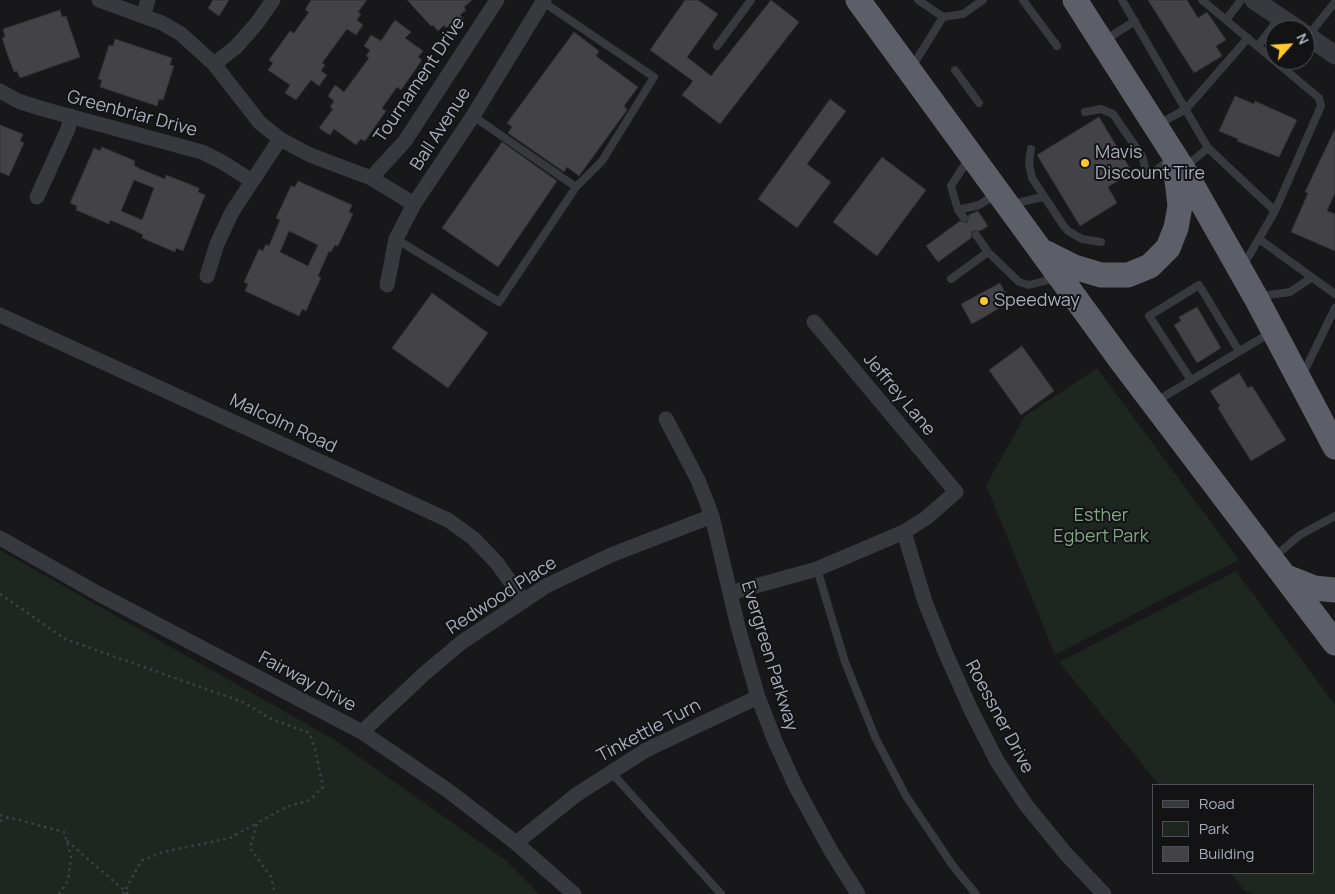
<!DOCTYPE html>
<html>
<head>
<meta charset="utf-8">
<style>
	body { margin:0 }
	#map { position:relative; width:1335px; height:894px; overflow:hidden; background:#18171a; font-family:Manrope,sans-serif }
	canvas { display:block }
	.legend { position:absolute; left:1152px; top:784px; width:162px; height:90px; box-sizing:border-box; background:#131215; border:1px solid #4f5057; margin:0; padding:6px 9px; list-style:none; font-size:15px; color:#a8adbb }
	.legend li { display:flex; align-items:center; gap:10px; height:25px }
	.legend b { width:25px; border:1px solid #4f5057 }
	.north { position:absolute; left:1265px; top:20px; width:50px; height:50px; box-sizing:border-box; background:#131215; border:1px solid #4f5057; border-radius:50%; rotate:64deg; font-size:14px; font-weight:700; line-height:20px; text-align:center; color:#a8adbb }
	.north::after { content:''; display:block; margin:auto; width:18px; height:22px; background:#ffc92a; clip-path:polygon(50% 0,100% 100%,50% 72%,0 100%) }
</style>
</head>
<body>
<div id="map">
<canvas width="1335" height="894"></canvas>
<ul class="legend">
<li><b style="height:6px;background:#38393f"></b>Road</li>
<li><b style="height:14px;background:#1d261f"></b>Park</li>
<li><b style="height:14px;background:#424247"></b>Building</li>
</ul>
<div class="north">N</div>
</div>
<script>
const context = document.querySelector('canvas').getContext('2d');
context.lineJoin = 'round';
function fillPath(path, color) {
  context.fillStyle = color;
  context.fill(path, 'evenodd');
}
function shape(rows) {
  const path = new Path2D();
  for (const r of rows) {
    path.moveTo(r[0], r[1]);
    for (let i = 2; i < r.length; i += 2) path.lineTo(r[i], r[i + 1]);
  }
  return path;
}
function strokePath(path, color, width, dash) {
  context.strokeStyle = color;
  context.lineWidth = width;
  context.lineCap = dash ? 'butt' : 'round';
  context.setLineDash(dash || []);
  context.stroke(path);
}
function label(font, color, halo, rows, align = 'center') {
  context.font = font + ' Manrope,sans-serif';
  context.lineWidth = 4;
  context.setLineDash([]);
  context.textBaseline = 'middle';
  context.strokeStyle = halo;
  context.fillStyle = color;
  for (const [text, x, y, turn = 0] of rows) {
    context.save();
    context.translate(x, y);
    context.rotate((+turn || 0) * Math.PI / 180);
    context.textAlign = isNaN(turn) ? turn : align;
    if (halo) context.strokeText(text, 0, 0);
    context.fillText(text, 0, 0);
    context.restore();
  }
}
fillPath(shape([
	[1097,368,1239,560,1055,655,986,485,1025,416],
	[0,550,335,740,504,859,539,894,0,894],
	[1236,571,1335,705,1335,894,1253,894,1244,890,1231,873,1314,873,1314,785,1159,785,1059,662]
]), '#1d261f');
const building = shape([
	[213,0,229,0,219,16,208,8,213,0],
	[311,0,367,0,358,12,361,14,357,20,363,25,356,35,347,29,322,63,325,65,321,71,327,75,319,86,311,80,296,100,285,93,290,85,268,70,273,63,269,60,290,31,294,33,309,12,305,10,311,0],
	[407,0,472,0,464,7,466,10,460,15,464,20,455,29,451,24,446,28,444,25,438,31,433,25,431,26,407,0],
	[685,0,698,0,718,14,687,57,711,76,771,0,799,22,720,124,682,95,693,81,650,50,685,0],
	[1148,0,1187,0,1198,18,1207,12,1226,40,1216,46,1222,56,1194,73,1148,0],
	[60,10,62,17,66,16,80,57,20,78,17,71,14,72,8,56,2,38,5,37,3,29,60,10],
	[395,20,411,32,405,38,423,51,418,57,422,60,401,90,397,87,382,108,386,111,365,141,361,139,356,145,334,129,330,135,319,128,333,109,330,107,334,101,328,96,335,85,344,92,369,58,366,56,370,50,364,46,371,35,381,41,395,20],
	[574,32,599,51,596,56,638,87,624,106,627,110,579,176,567,167,564,172,508,133,512,127,507,123,574,32],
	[115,39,172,58,170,65,174,66,163,100,159,99,157,106,100,87,102,80,98,79,105,58,109,45,113,46,115,39],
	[1235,96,1254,104,1255,101,1297,120,1279,157,1237,141,1238,139,1219,131,1235,96],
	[830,99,846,111,807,164,831,182,797,228,758,199,830,99],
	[1099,117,1132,172,1108,187,1117,203,1080,226,1037,155,1099,117],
	[0,125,23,134,20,141,24,143,9,176,0,172,0,125],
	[1335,129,1335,193,1327,211,1335,214,1335,251,1291,232,1308,193,1305,192,1335,129],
	[502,142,557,181,498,267,442,228,502,142],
	[102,147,135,161,134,165,140,169,165,179,166,175,199,188,198,192,205,195,183,251,176,248,175,252,142,238,143,235,136,231,110,220,109,224,76,210,77,206,70,203,94,148,100,151,102,147],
	[134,180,154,188,142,220,121,211,134,180],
	[882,157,926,190,877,256,833,222,882,157],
	[298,181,352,205,349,212,353,214,338,246,335,245,331,252,329,251,318,276,321,278,313,295,306,311,302,309,299,316,245,291,248,284,244,282,259,249,263,251,266,244,269,246,280,220,276,218,291,186,295,187,298,181],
	[289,231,318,245,308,266,280,252,289,231],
	[978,211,988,226,980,231,972,231,971,238,938,262,926,246,960,221,967,223,969,215,978,211],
	[1000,283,1010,302,972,324,961,304,1000,283],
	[432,293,488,333,448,388,392,348,432,293],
	[1197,307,1221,348,1197,363,1174,325,1181,321,1179,317,1197,307],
	[1022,346,1054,391,1021,415,989,370,1022,346],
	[1239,373,1248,388,1252,386,1286,440,1251,461,1218,408,1220,406,1210,391,1239,373]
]);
fillPath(building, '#424247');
strokePath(building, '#323136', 1);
strokePath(shape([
	[0,594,65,639,245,703,269,718,309,733,315,749,323,787,310,800,286,807,257,823],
	[0,815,64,832,71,856,68,881,59,894],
	[0,821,8,818],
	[67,841,125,891,123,894],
	[128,894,125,891,141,861,163,852,230,838,257,823,250,848,271,877,275,894]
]), '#3e4046', 2.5, [2.5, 4]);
strokePath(shape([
	[918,0,943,17,963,14,983,0],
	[1023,0,1057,46],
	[1122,0,1208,148,1275,211,1321,106,1319,98,1202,0],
	[543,2,654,77,602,161,576,187],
	[1226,20,1241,0],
	[1308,36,1335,2],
	[1105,40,1135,21],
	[717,46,751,0],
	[1258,46,1280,17],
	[912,67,943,17],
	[955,70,979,103],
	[1085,112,1101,109,1113,114,1142,156,1148,177],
	[1159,124,1186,109,1248,38],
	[1031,149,1029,164,1032,178,1063,225,1068,231,1082,239,1101,242],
	[1185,167,1208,148],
	[1148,177,1170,159],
	[1012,204,1043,197],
	[958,210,979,205,995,195],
	[964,218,958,210,951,186,969,158],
	[976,235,988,252],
	[396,239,499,302,576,187,473,116],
	[1259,239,1335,294],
	[1243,266,1275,211],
	[951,279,988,252,1019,282,1029,285,1056,278],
	[1261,296,1290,292,1311,278],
	[1303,374,1335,308],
	[1191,380,1149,316,1199,285,1239,351],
	[1155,402,1270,333],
	[1274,557,1300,535,1335,516],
	[817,569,845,662,876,739,906,796,953,866,976,894],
	[610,771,721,894]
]), '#38393f', 8);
strokePath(shape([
	[99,0,162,23,181,34,214,64,260,123,280,139,310,155,371,178,414,204],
	[143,16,148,0],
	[214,64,236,47,257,23,273,0],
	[0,91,18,101,43,109,202,152,222,162,252,181],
	[371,178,405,141,497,0],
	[37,197,68,129,71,116],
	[207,276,217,244,232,212,280,139],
	[387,285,396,239,414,204,473,116,544,0],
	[0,315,448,520,473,538,497,563,524,601],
	[666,419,698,480,712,516,738,627,758,697,775,741,796,787,831,851,858,894],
	[904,532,925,602,946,654,971,710,997,761,1026,805,1066,854,1104,894],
	[0,538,97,593,362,732,450,792,516,843,574,894],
	[730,593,817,569,904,532,926,518,956,492,814,322],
	[362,732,424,674,462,642,546,586,611,555,712,516],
	[516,843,576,795,646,750,758,697]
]), '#38393f', 15);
strokePath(shape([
	[1254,0,1299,30],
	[1305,34,1335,55]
]), '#38393f', 19);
strokePath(shape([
	[858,0,1122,362,1335,643],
	[1075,0,1183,169,1255,296,1335,447],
	[1046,253,1074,267,1101,275,1128,275,1150,266,1168,248,1176,228,1180,206,1175,164],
	[1286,577,1314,588,1335,590]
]), '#5c5e68', 25);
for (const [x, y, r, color] of [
	[1085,163,5,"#ffc92a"],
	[984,301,5,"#ffc92a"]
]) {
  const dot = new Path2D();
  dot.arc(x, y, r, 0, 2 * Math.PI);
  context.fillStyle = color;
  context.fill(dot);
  strokePath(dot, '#131215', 2);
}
label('18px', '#a8adbb', '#131215', [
	["Tournament Drive",420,80,-56],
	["Greenbriar Drive",132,114,15],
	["Ball Avenue",441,129,-57],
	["Jeffrey Lane",899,395,50],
	["Malcolm Road",283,424,25],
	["Redwood Place",502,596,-33],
	["Evergreen Parkway",769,656,73],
	["Fairway Drive",307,682,28],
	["Roessner Drive",999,717,62],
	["Tinkettle Turn",649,731,-28]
]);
label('18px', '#a8adbb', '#131215', [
	["Mavis",1095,153],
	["Discount Tire",1095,174],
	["Speedway",994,301]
], 'left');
label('18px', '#7ea884', '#131215', [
	["Esther",1101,516],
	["Egbert Park",1101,537]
]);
</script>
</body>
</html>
